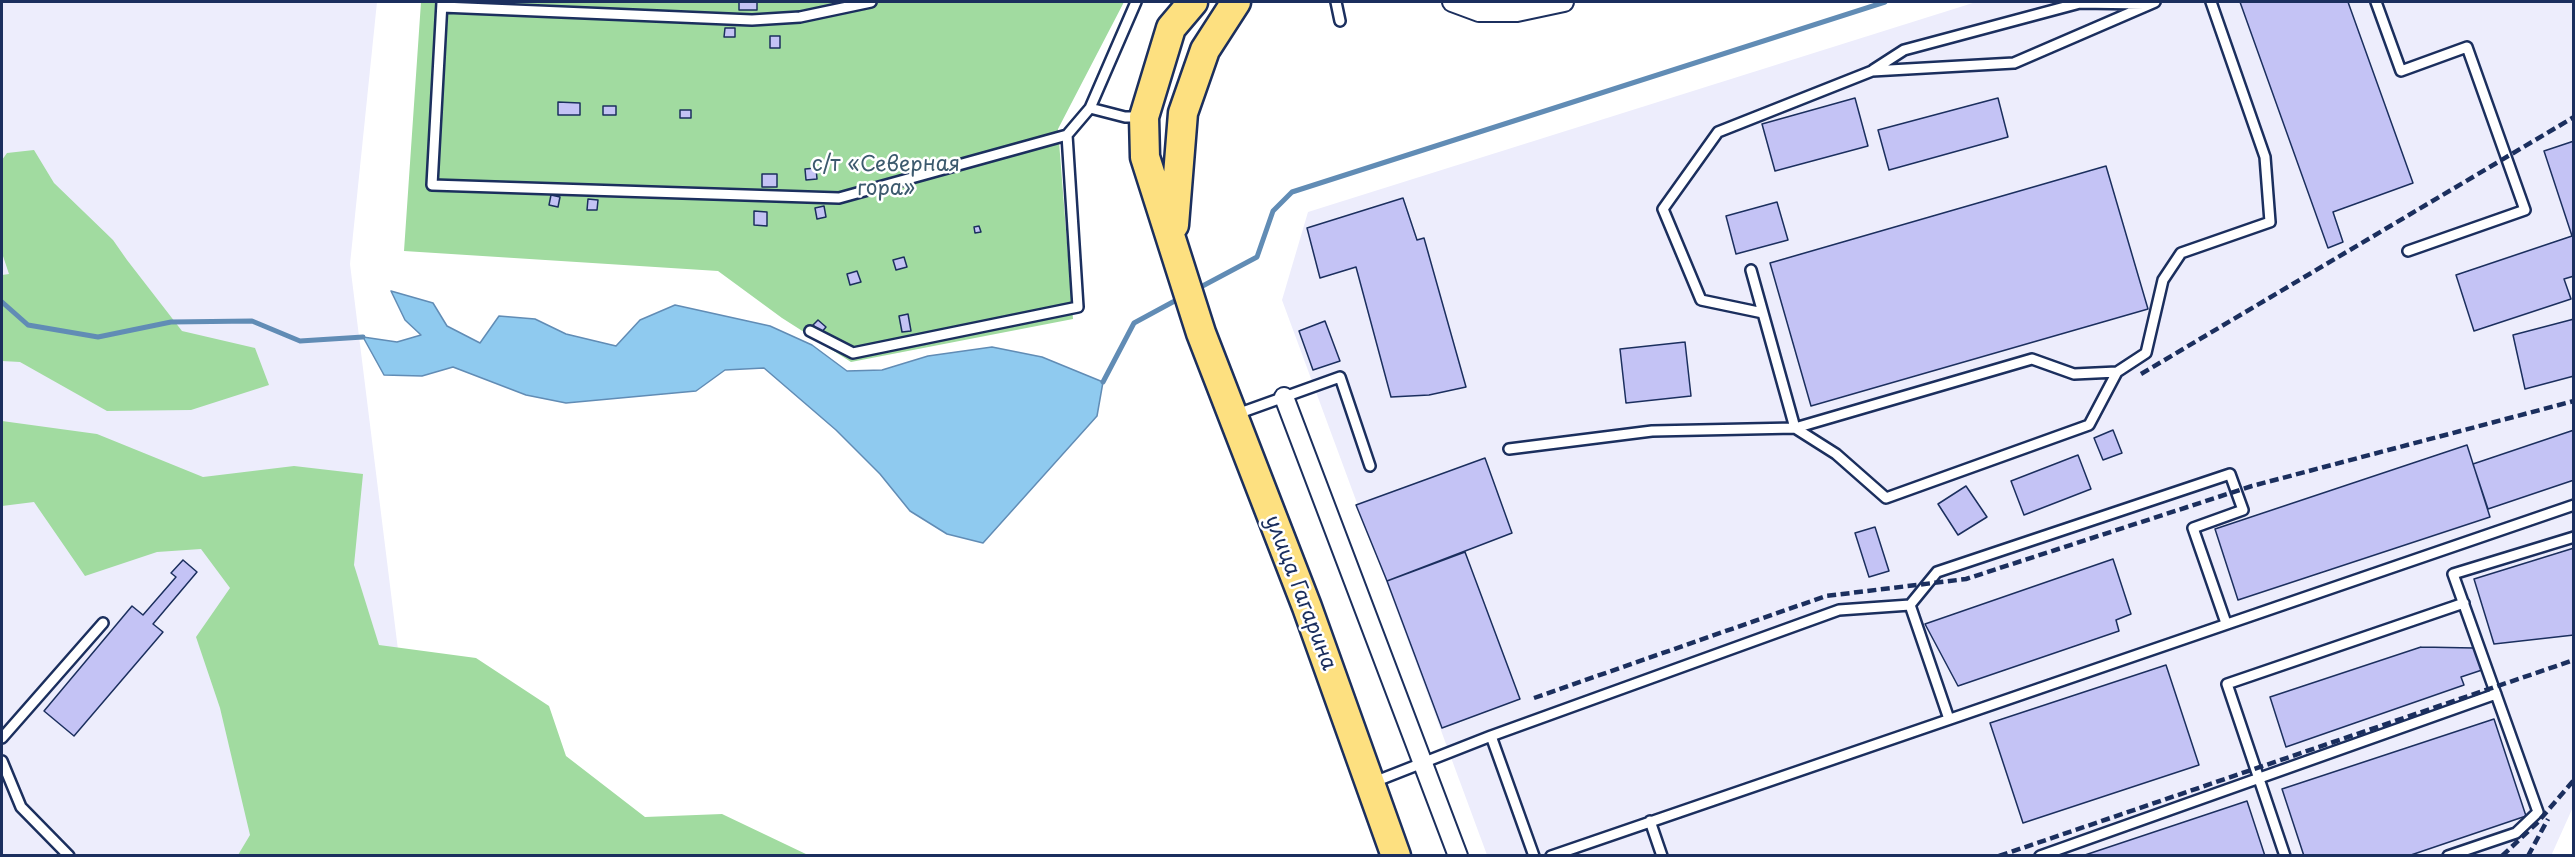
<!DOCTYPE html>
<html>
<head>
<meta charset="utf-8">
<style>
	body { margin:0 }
	#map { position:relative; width:2575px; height:857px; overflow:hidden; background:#fff; font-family:"Playpen Sans",sans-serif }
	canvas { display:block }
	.frame { position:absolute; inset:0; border:3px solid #1b2f5e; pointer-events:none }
</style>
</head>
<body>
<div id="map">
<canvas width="2575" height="857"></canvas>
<div class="frame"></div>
</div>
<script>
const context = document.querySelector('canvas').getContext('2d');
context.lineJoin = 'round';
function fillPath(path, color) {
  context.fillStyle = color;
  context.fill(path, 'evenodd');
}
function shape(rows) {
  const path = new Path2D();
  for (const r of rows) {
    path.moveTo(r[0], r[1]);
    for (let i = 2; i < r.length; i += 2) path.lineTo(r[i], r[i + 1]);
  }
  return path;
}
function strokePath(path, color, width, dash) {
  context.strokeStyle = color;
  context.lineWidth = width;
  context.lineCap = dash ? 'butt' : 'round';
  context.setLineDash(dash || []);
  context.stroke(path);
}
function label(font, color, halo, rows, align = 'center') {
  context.font = font + ' "Playpen Sans",sans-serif';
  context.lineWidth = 5;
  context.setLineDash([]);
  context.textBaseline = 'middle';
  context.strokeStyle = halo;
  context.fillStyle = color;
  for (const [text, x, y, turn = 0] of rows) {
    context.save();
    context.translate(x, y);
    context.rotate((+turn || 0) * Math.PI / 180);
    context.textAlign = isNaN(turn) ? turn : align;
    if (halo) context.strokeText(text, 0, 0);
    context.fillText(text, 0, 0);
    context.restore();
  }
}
fillPath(shape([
	[2,2,377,2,350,264,405,706,613,855,2,856],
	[1976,2,2573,2,2573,807,2551,856,1487,855,1282,300,1308,212]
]), '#ededfc');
fillPath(shape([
	[421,2,1124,2,1058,129,1073,319,851,362,782,318,718,271,404,251],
	[34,150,54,183,113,240,127,260,182,331,255,348,269,385,191,410,107,411,20,362,2,361,2,275,9,274,2,253,2,160,7,153],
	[2,421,97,434,203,477,294,466,363,474,354,565,379,645,476,658,549,706,566,756,645,817,722,814,808,855,238,855,250,835,220,708,196,637,230,588,201,549,157,552,85,576,34,502,2,506]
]), '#a1dba0');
const water = shape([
	[391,291,433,303,447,326,480,343,499,316,535,319,566,334,616,346,640,320,675,305,770,326,812,345,847,371,882,370,928,356,992,347,1042,357,1103,382,1097,416,983,543,947,534,910,511,880,474,836,430,764,368,725,370,696,391,566,403,526,395,453,367,422,376,384,375,363,337,397,342,421,335,405,320,391,291]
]);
fillPath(water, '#8fcaef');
strokePath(water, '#618cb5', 1.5);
strokePath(shape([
	[1195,290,1257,257,1273,211,1292,192,1885,2],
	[2,302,28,325,98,337,171,322,252,321,300,341,363,337],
	[1103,382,1134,323,1182,297]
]), '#618cb5', 5);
const building = shape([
	[739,2,757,2,757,10,739,10,739,2],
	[2240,2,2348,2,2413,183,2333,212,2343,242,2328,248,2240,2],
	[725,28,735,28,735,37,724,37,725,28],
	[770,36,780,36,780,48,770,48,770,36],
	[1855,98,1868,146,1775,171,1762,124,1855,98],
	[1998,98,2008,137,1889,170,1878,130,1998,98],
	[558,102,580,103,580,115,558,115,558,102],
	[603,106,616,106,616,115,603,115,603,106],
	[680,110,691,110,691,118,680,118,680,110],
	[2574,141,2574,276,2564,279,2571,299,2474,331,2456,275,2572,236,2544,151,2574,141],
	[897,161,900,168,891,171,889,163,897,161],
	[2106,166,2148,309,1811,406,1770,263,2106,166],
	[816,168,817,179,806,180,805,169,816,168],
	[762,174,777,174,777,187,762,187,762,174],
	[551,195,560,197,558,207,549,205,551,195],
	[1403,198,1417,240,1424,238,1466,387,1429,395,1391,397,1356,267,1320,278,1307,228,1403,198],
	[588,199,598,200,597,210,587,210,588,199],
	[1777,202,1788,240,1736,254,1726,216,1777,202],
	[824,206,826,217,817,219,815,208,824,206],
	[754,211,767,212,767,226,754,225,754,211],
	[979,226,981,232,975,233,974,227,979,226],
	[904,257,907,267,896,270,893,260,904,257],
	[857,271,861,282,850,285,847,274,857,271],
	[908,314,911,331,902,332,899,316,908,314],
	[2574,319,2574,376,2525,389,2513,335,2574,319],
	[818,320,826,327,821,333,813,325,818,320],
	[1325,321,1340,361,1313,370,1299,331,1325,321],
	[1685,342,1691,396,1626,403,1620,349,1685,342],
	[2113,430,2122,453,2103,460,2094,438,2113,430],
	[2574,430,2574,480,2488,509,2473,464,2574,430],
	[2467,445,2490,517,2238,600,2215,529,2467,445],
	[2078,455,2091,489,2024,515,2011,481,2078,455],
	[1485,458,1512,533,1387,581,1356,505,1485,458],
	[1966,486,1987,517,1958,535,1938,504,1966,486],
	[1875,527,1889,571,1869,577,1855,533,1875,527],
	[2574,548,2574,635,2494,644,2474,579,2574,548],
	[1465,552,1520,699,1442,728,1387,581,1465,552],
	[2113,559,2131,614,2116,620,2119,631,1958,686,1925,624,2113,559],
	[183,560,197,572,153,624,163,632,74,736,44,711,132,606,143,615,176,577,171,573,183,560],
	[2421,647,2474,648,2482,670,2461,677,2464,685,2286,747,2270,697,2421,647],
	[2166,665,2199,765,2023,823,1990,723,2166,665],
	[2494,719,2526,816,2408,856,2304,856,2282,789,2494,719],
	[2247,801,2265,856,2082,856,2247,801]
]);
fillPath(building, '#c4c3f5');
strokePath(building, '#1b2f5e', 1.5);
const lane = shape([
	[442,2,432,185,839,198,1067,135,1090,108,1136,2],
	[1336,2,1340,21],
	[2376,2,2401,71,2467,47,2525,210,2408,251],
	[442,7,752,20,800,17,871,2],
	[1873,70,1904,50,2080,3,2144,4],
	[1090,108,1125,117,1142,117],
	[1751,270,1795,428,1836,454,1886,498,2089,425,2117,372],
	[1763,313,1701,300,1663,209,1718,132,1872,71,2014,63,2155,2],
	[810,331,853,353,1078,307,1067,135],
	[1237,414,1340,377,1370,466],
	[1509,449,1652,431,1795,428,2032,359,2074,374,2117,372,2146,353,2163,280,2181,253,2270,222,2265,157,2211,2],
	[1910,605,1937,572,2230,474,2243,510,2193,528,2226,623],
	[2,738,103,623],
	[2,761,21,807,69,856],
	[1374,782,1491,736],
	[1650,821,1662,856],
	[1534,856,1491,736,1839,610,1910,605,1949,719],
	[1551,856,2574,505],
	[2040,856,2496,694],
	[2285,856,2227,684,2464,603],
	[2448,856,2516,833,2538,812,2453,574,2574,537]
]);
const street = shape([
	[1452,2,1479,12,1517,12,1564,2],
	[1284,397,1458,856]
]);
const primary = shape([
	[1193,2,1171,28,1144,117,1145,157,1201,333,1307,607,1396,856],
	[1174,225,1183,113,1205,50,1236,2]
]);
strokePath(lane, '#1b2f5e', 14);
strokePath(street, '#1b2f5e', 22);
strokePath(primary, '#1b2f5e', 33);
strokePath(lane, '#fff', 9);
strokePath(street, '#fff', 18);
strokePath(primary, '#fde080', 28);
strokePath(shape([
	[2141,374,2574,117],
	[1534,698,1826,596,1966,579,2252,486,2574,401],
	[1999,856,2574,660],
	[2502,856,2537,823,2574,780],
	[2528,856,2548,819]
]), '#1b2f5e', 4.5, [9, 4.5]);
label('21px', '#3c5a6e', '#fff', [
	["с/т «Северная",886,165],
	["гора»",886,189]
]);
label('21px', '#1b2f5e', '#fff', [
	["улица Гагарина",1300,593,69]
]);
</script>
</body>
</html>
